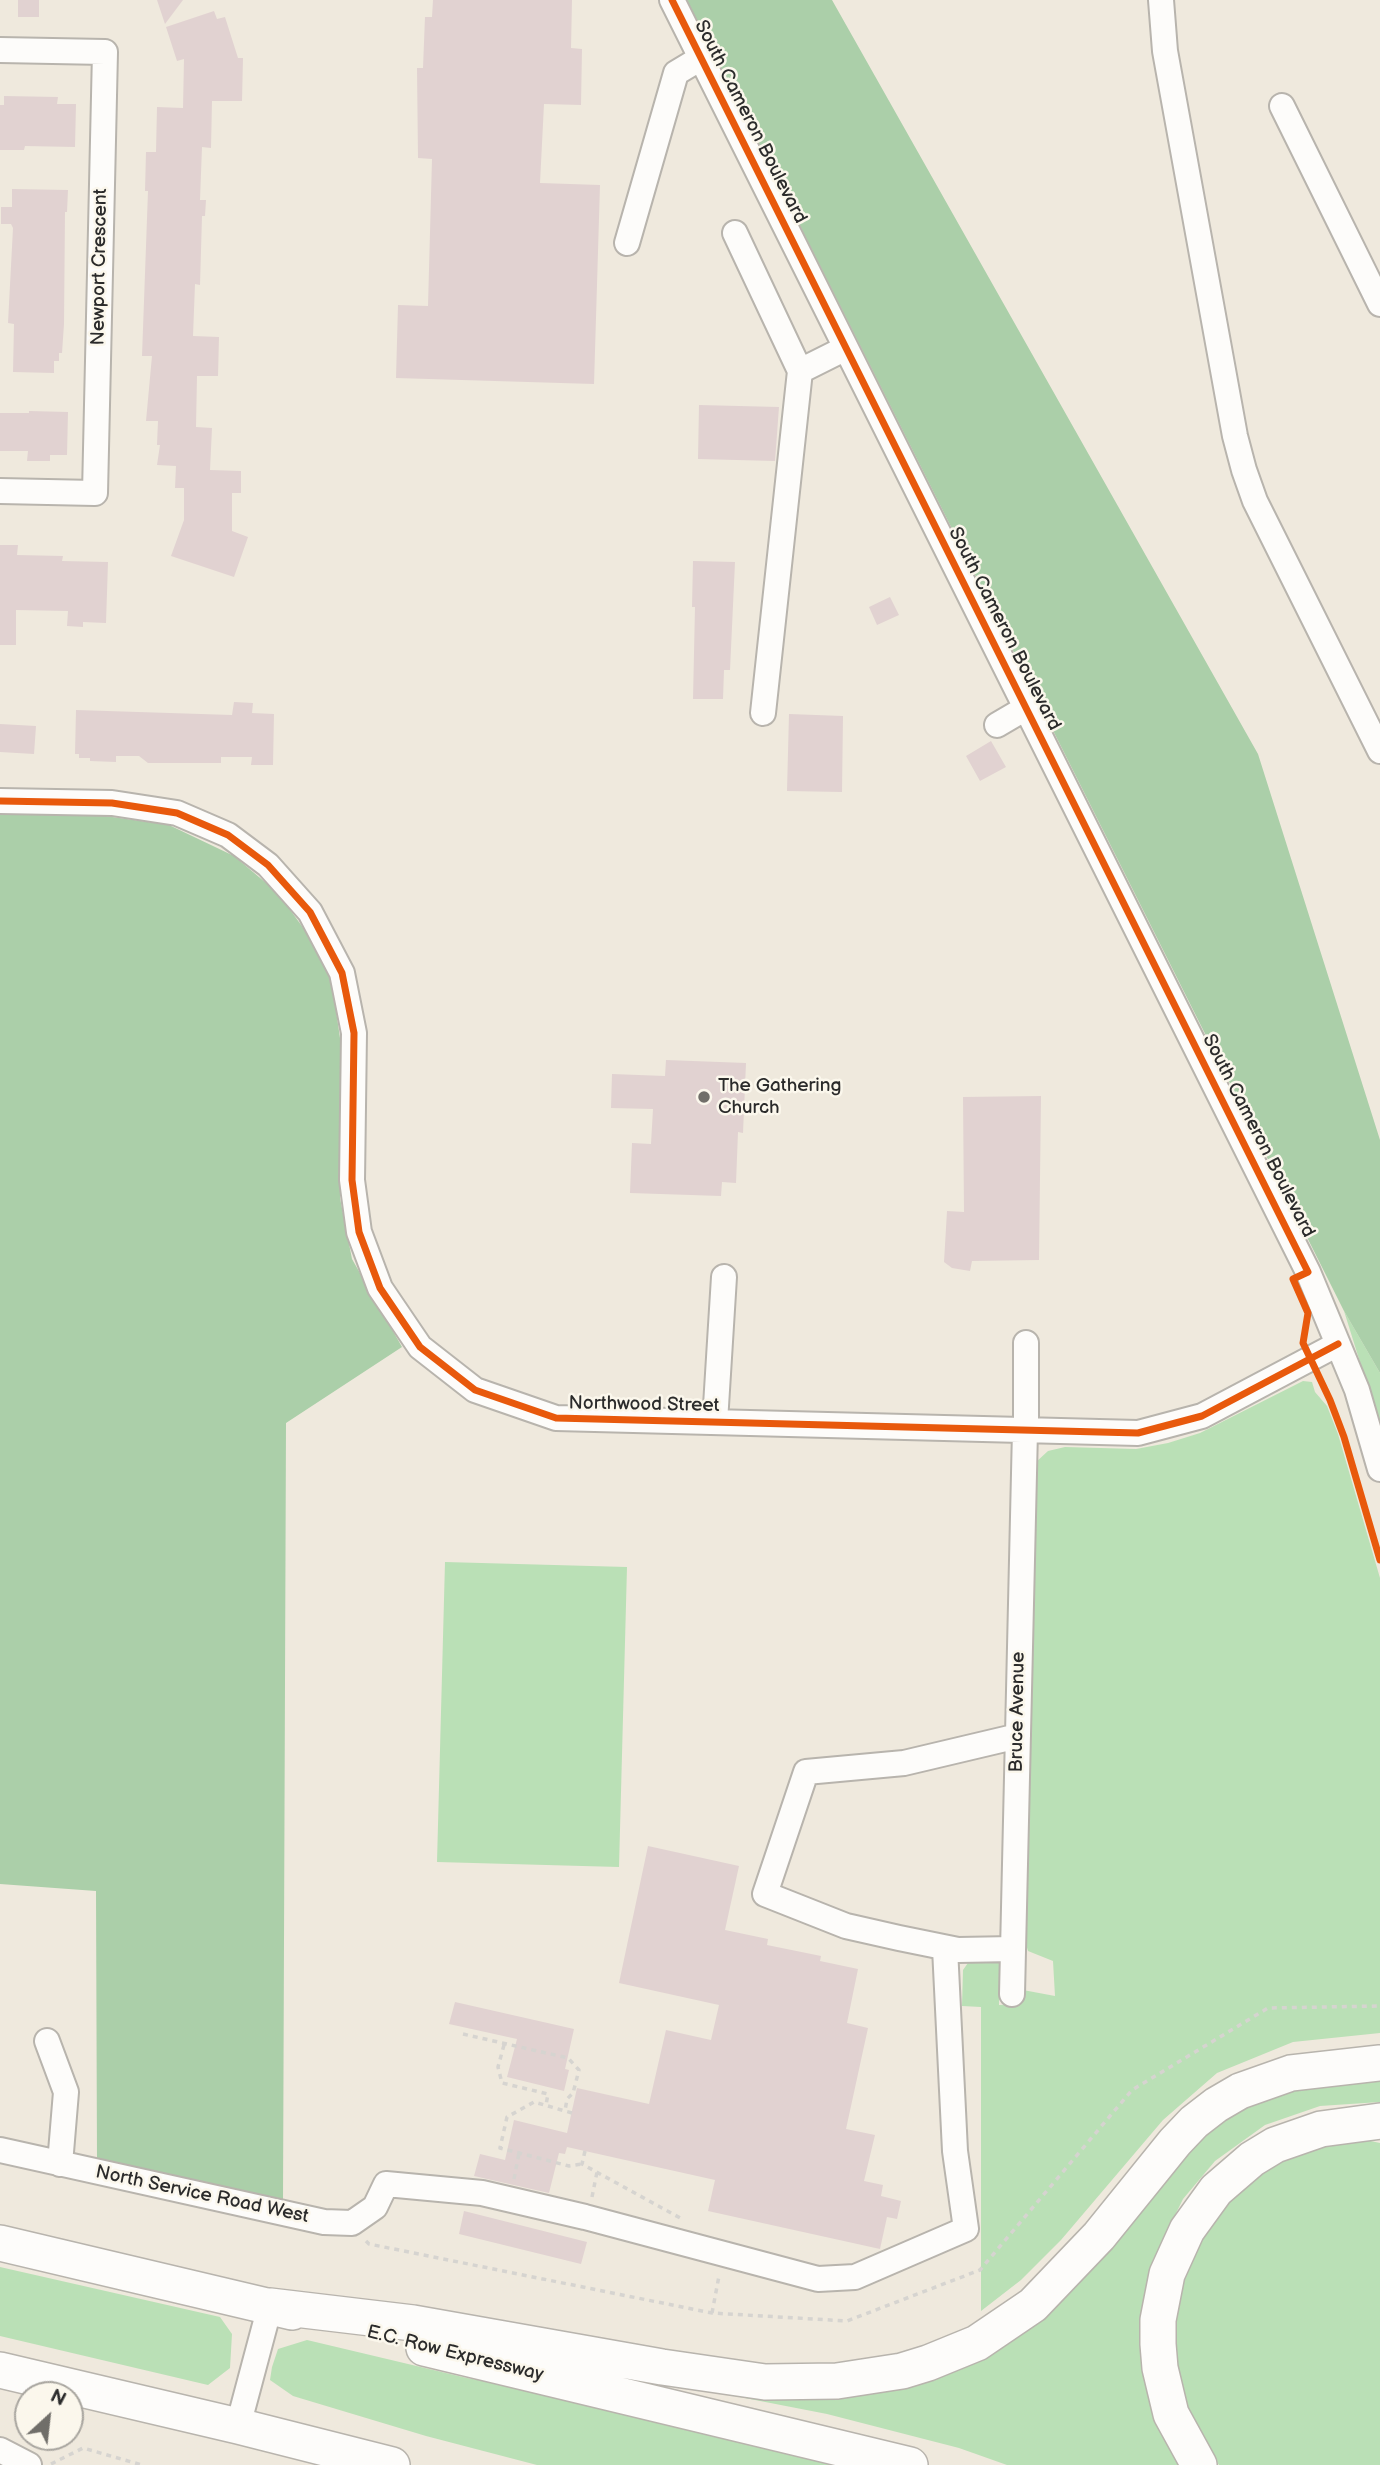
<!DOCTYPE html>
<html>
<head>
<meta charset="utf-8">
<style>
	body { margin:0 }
	#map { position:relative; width:1380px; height:2465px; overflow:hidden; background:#efe9dd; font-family:"Balsamiq Sans",sans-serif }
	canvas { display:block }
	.north { position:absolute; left:14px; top:2381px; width:70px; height:70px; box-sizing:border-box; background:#fbf7ec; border:2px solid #a8a59f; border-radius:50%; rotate:27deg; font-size:19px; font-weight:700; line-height:28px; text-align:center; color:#2b2b2b }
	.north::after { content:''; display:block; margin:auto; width:24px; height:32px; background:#706e69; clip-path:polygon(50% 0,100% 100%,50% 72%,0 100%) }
</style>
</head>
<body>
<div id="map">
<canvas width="1380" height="2465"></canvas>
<div class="north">N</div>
</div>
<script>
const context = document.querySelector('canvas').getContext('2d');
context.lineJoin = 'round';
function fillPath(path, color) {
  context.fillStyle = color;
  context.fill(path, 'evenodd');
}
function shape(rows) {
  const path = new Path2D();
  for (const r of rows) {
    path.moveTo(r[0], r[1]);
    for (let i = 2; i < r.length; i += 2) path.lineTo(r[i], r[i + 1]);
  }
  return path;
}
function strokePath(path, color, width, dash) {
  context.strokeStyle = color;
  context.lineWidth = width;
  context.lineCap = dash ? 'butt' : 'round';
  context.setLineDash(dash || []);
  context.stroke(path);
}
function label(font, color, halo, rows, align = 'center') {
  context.font = font + ' "Balsamiq Sans",sans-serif';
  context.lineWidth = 5;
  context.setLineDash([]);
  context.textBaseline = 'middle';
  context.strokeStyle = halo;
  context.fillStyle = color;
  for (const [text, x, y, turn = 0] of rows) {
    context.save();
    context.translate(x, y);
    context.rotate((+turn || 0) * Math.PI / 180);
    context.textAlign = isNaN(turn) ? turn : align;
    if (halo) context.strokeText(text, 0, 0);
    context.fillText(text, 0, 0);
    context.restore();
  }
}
fillPath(shape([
	[1344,1311,1380,1373,1380,1426],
	[1303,1381,1312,1382,1315,1392,1327,1406,1338,1434,1380,1578,1380,2033,1293,2042,1217,2073,1163,2120,1061,2240,1021,2280,981,2311,981,2007,962,2006,963,1970,970,1960,1000,1961,999,2005,1021,2004,1023,1990,1055,1996,1053,1961,1028,1951,1021,1928,1035,1463,1048,1451,1065,1447,1136,1449,1168,1443,1200,1433],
	[445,1562,627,1567,619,1867,437,1862],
	[1380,2070,1380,2102,1320,2106,1265,2125,1215,2161,1183,2199,1153,2260,1140,2318,1149,2391,1186,2465,1007,2465,959,2448,827,2414,719,2393,723,2385,949,2365,1215,2121,1256,2096],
	[1352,2137,1380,2143,1380,2465,1219,2465,1186,2416,1172,2339,1181,2283,1204,2232,1246,2179,1308,2144],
	[0,2267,220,2317,232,2334,230,2368,208,2385,0,2336],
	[307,2340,467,2378,528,2389,849,2465,537,2465,426,2436,293,2396,270,2380,272,2367,278,2349]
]), '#bae0b6');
fillPath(shape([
	[687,0,832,0,1258,754,1380,1140,1380,1373,1344,1311],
	[0,812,84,813,169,825,234,856,278,893,309,936,332,983,340,1038,340,1198,352,1259,402,1347,286,1423,283,2200,97,2160,96,1891,0,1884]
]), '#abcfa9');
fillPath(shape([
	[18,0,39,0,39,17,18,17],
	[157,0,183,0,165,24],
	[433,0,572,0,571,48,582,49,581,105,544,104,540,183,600,185,594,384,396,378,398,305,428,306,432,159,418,158,417,68,423,68,425,17,432,17],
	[214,11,217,19,225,17,238,58,243,58,242,101,212,101,211,148,202,147,200,200,206,200,205,216,202,216,200,285,195,284,193,336,219,337,218,376,197,376,196,427,212,428,210,470,241,471,241,493,232,493,232,531,248,537,234,577,171,556,184,520,184,488,175,488,176,466,157,465,160,445,157,445,158,421,146,421,152,356,142,356,148,191,145,191,146,152,156,152,157,107,183,108,184,59,177,61,166,27],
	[4,96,58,97,57,104,76,104,75,147,25,146,24,150,0,150,0,105,4,105],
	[12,189,68,190,67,212,65,212,64,324,62,353,59,353,59,361,54,361,54,373,13,372,14,324,8,323,13,228,11,224,1,224,1,207,12,207],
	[699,405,779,407,775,461,698,459],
	[29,411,68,412,67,455,50,455,50,461,27,461,28,451,0,451,0,413,29,413],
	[0,545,18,545,17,555,63,556,62,561,108,562,106,623,83,622,83,627,67,626,68,611,16,610,16,645,0,645],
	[693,561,735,562,730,670,724,670,723,699,693,699,695,607,692,607],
	[890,597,899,615,877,625,869,607],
	[234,702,253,703,252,713,274,714,273,765,251,765,252,757,221,757,221,763,148,763,139,756,116,756,116,762,90,761,90,758,79,758,79,754,75,754,76,710,232,715],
	[789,714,843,716,842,792,787,791],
	[0,724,36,726,34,754,0,752],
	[991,741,1006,767,980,781,966,756],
	[666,1060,746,1063,743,1133,738,1132,736,1183,722,1182,721,1196,630,1193,632,1143,651,1144,653,1109,611,1108,612,1074,665,1076],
	[1041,1096,1039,1260,972,1261,970,1271,952,1268,944,1262,947,1211,964,1212,963,1097],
	[648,1846,739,1866,725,1930,768,1939,767,1945,821,1956,820,1961,858,1969,847,2023,868,2028,846,2129,875,2135,864,2181,883,2185,881,2196,901,2201,897,2219,887,2217,880,2249,708,2211,715,2180,567,2147,565,2154,559,2153,549,2193,474,2176,480,2154,505,2160,514,2120,567,2133,577,2088,649,2104,666,2030,711,2040,719,2005,619,1983],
	[455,2002,574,2029,565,2069,569,2070,564,2091,507,2077,517,2039,449,2024],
	[464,2211,587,2242,581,2264,459,2234]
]), '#e1d2d1');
const minor = shape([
	[672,0,1308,1272,1357,1390,1380,1469],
	[1161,0,1165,51,1235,436,1244,470,1255,501,1380,751],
	[0,50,105,52,95,493,0,491],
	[1282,106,1380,304],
	[735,233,800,371],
	[627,243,676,73,701,58],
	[763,713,800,371,846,348],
	[997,725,1026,708],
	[0,801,112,803,177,813,228,835,268,865,310,912,342,973,354,1033,352,1180,359,1232,380,1288,420,1347,475,1390,556,1418,1138,1433,1202,1416,1338,1344],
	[715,1422,724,1277],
	[1026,1429,1026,1343],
	[1013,1949,958,1950,899,1938,846,1926,765,1894,806,1772,904,1763,1018,1736],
	[1012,1994,1025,1430],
	[47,2041,66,2092,60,2164],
	[0,2150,324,2222,352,2223,375,2207,386,2184,482,2193,585,2217,818,2279,855,2277,966,2229,955,2151,945,1948],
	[238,2426,270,2306],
	[0,2450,29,2465]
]);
const highway = shape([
	[0,2243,292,2312],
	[270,2306,413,2323,662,2367,765,2382,837,2381,902,2371,928,2363,977,2343,1033,2305,1099,2236,1175,2142,1194,2122,1216,2105,1240,2091,1291,2073,1380,2063],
	[424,2348,910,2465],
	[0,2370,238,2426,392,2465],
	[1199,2465,1171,2414,1160,2368,1158,2344,1158,2320,1167,2274,1187,2230,1216,2190,1252,2159,1275,2145,1321,2129,1380,2121]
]);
strokePath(minor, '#b8b4ad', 28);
strokePath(highway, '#b8b4ad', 38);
strokePath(shape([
	[463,2034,568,2058,579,2070,573,2093,567,2099,565,2111],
	[504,2045,498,2067,502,2083,548,2094,546,2105],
	[572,2113,534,2102,507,2117,500,2148,569,2166,582,2164],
	[585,2151,582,2164,682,2219],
	[514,2179,519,2153],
	[592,2197,597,2172],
	[366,2241,369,2244,712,2313,847,2321,980,2270,1132,2090,1268,2008,1380,2006],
	[712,2313,719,2276],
	[51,2464,83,2448,142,2465]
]), '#d6d4d0', 3.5, [5, 5]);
strokePath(minor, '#fdfcfa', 24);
strokePath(highway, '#fdfcfa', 35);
strokePath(shape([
	[672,0,1308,1272,1293,1279,1308,1313,1303,1343,1330,1400,1344,1437,1380,1560],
	[0,801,112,803,177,813,228,835,268,865,310,912,342,973,354,1033,352,1180,359,1232,380,1288,420,1347,475,1390,556,1418,1138,1433,1202,1416,1338,1344]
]), '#e8590c', 7);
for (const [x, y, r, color] of [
	[704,1097,7,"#706e69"]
]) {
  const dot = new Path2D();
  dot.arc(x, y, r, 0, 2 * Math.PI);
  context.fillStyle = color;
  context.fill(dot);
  strokePath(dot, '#fbf7ec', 2.5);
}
label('19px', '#2b2b2b', '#fbf7ec', [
	["South Cameron Boulevard",750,122,63],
	["Newport Crescent",100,267,-89],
	["South Cameron Boulevard",1004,629,63],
	["South Cameron Boulevard",1258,1136,63],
	["Northwood Street",644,1405,1],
	["Bruce Avenue",1018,1712,-89],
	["North Service Road West",202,2195,12],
	["E.C. Row Expressway",455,2354,14]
]);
label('19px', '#2b2b2b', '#fbf7ec', [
	["The Gathering",718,1086],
	["Church",718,1108]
], 'left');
</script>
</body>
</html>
